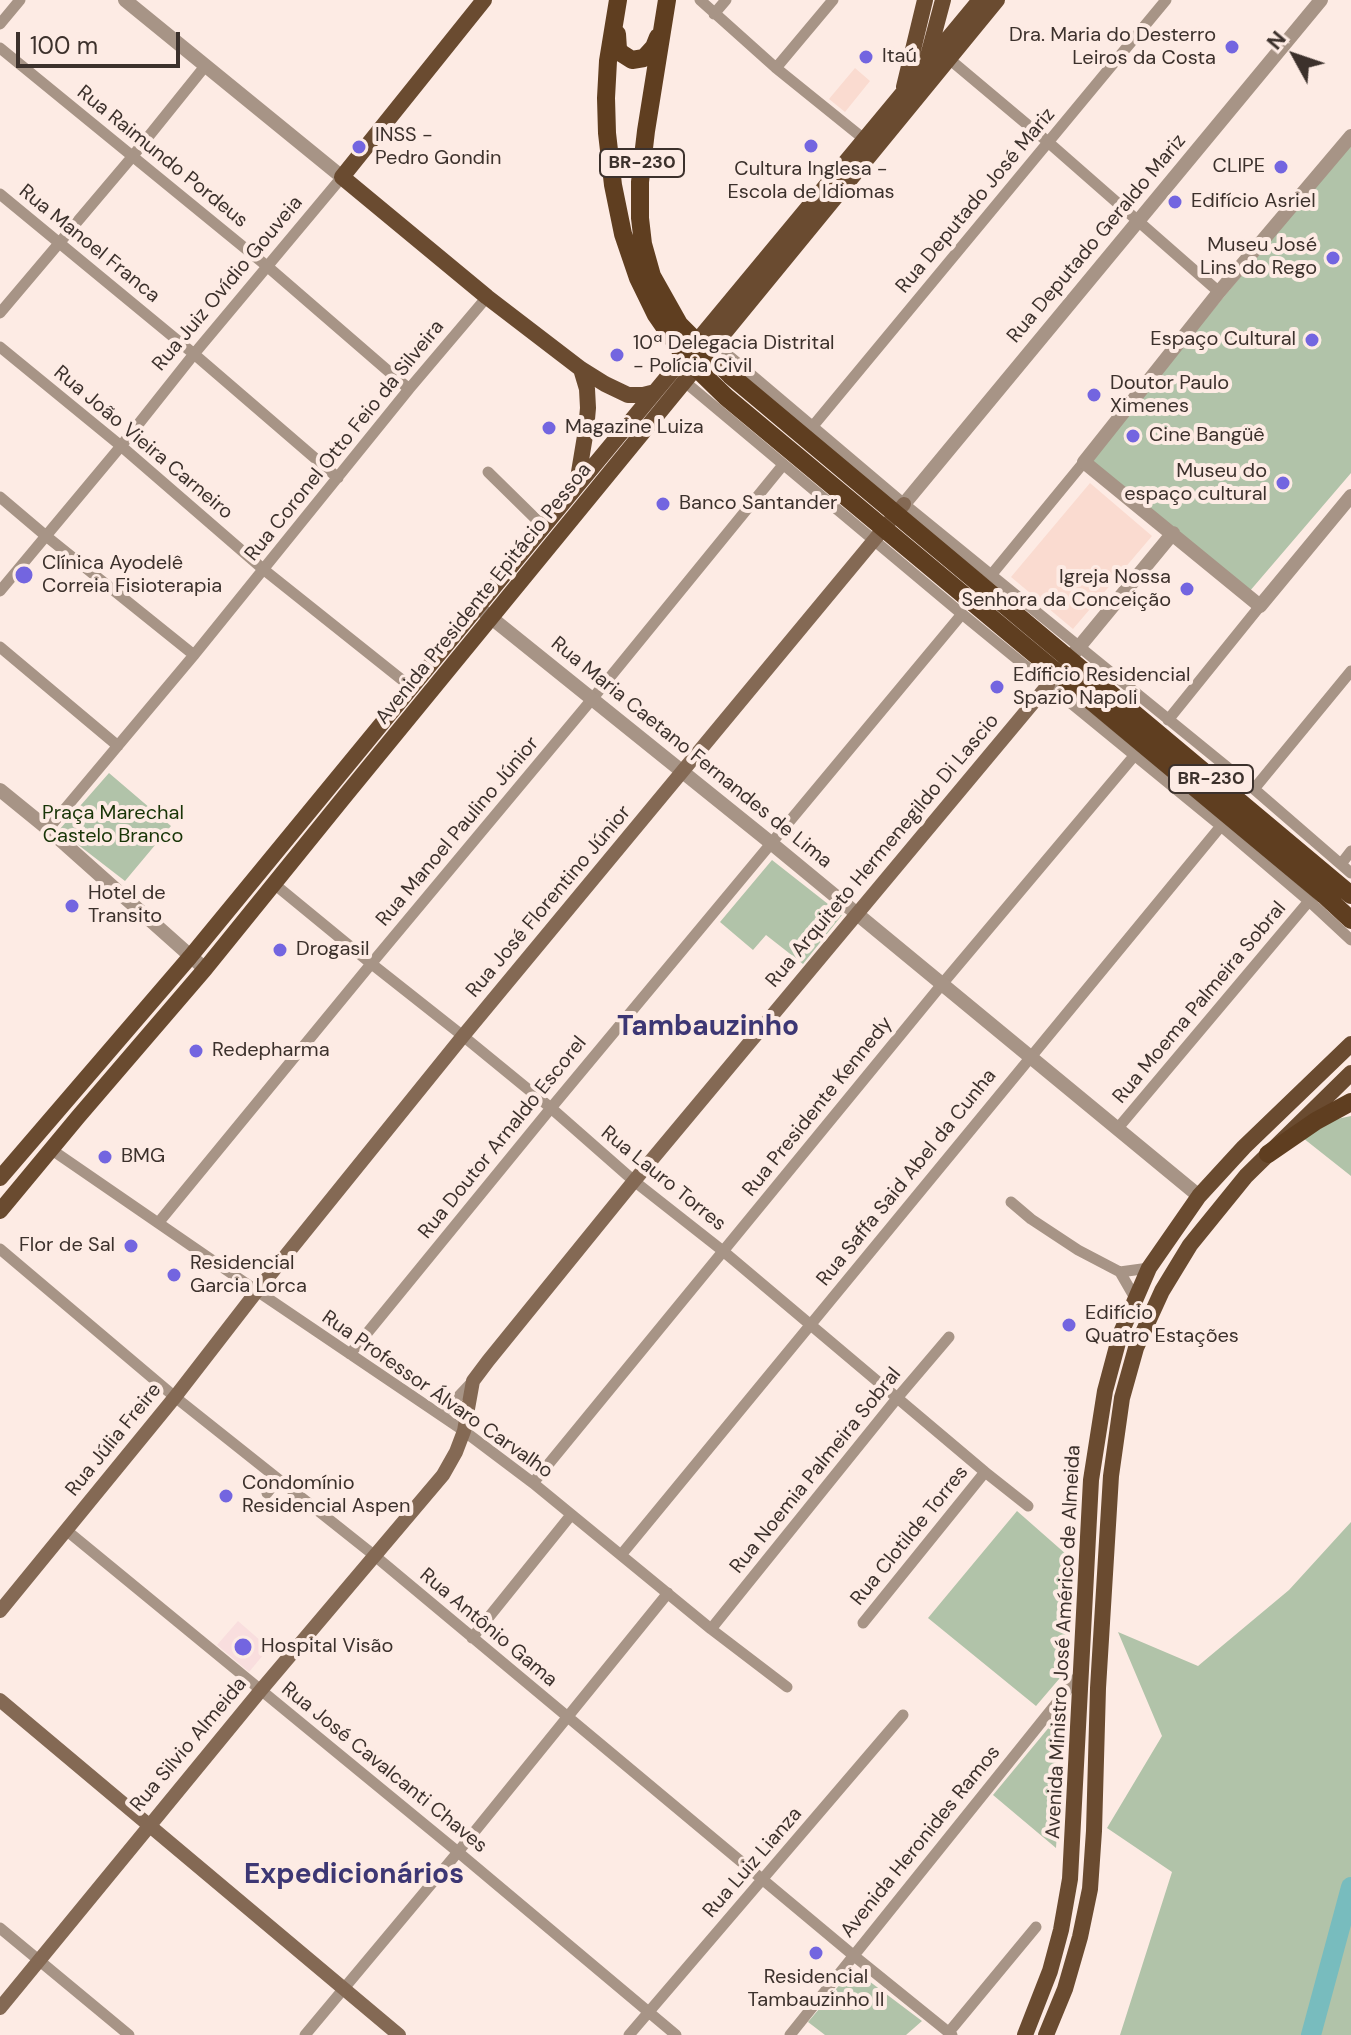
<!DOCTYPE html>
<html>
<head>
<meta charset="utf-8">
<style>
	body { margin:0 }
	#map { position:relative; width:1351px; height:2035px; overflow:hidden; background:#fdebe4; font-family:"DM Sans",sans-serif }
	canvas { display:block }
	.north { position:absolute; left:1255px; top:16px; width:80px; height:80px; -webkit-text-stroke:6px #fdebe4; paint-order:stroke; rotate:310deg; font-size:22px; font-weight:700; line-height:32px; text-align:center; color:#3c312c }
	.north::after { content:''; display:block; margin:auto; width:28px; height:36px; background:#3c312c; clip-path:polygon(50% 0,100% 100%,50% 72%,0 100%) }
	.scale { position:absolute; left:16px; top:32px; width:164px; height:36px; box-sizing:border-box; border:4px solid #3c312c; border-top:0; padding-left:10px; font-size:24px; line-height:28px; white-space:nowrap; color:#3c312c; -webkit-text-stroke:6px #fdebe4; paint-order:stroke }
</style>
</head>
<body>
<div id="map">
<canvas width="1351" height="2035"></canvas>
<div class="north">N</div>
<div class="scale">100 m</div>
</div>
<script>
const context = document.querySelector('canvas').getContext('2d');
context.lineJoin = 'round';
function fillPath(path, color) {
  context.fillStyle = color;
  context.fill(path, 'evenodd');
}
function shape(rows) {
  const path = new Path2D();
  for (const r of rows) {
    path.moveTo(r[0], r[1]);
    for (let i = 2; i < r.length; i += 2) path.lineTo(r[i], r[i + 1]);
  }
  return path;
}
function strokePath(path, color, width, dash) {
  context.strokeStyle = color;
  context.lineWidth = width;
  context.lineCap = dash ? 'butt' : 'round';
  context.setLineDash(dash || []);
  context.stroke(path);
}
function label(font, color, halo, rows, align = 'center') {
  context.font = font + ' "DM Sans",sans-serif';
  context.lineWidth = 8;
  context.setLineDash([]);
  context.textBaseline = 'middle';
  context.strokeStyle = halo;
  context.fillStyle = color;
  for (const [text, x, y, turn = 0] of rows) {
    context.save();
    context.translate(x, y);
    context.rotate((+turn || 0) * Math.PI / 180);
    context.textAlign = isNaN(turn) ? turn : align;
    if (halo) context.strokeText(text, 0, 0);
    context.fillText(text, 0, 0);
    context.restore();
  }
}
fillPath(shape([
	[855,68,870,81,845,112,829,99],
	[1090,483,1152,536,1073,629,1011,577]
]), '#fadbd0');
fillPath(shape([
	[238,1621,269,1648,249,1672,217,1645]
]), '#f9dede');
fillPath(shape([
	[1351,144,1351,473,1249,592,1089,459],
	[109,773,171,826,125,881,59,830],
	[772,860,842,915,803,964,766,935,753,950,720,922],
	[1351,1116,1351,1176,1303,1138,1337,1119],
	[1017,1511,1067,1555,1065,1672,1036,1706,928,1618],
	[1351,1522,1351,2035,1120,2035,1172,1872,1107,1828,1162,1736,1118,1632,1198,1666,1289,1590],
	[1065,1708,1056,1848,993,1795],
	[853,1969,922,2021,906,2035,825,2035,808,2022]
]), '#b1c3a9');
strokePath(shape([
	[1311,2035,1351,1887]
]), '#78bcbe', 20);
strokePath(shape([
	[700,0,776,68,864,139],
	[714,14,726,0],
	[0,24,20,0],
	[0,48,268,267,409,389],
	[948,58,1048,142,1219,292],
	[776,68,833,0],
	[0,194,194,354,338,478],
	[0,313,132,157,206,65],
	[715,344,904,504,1254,789,1351,873],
	[0,347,121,446,263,569,411,687],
	[685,382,962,614,1221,826,1309,901,1351,940],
	[813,426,1166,0],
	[488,472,544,527],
	[0,497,46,536,194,655],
	[992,574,1084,462],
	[0,591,121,446,194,354,342,177],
	[0,647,118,746],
	[1168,720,1260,606],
	[1254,789,1351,671],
	[48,829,194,655,409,389,487,297],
	[1341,864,1351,851],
	[273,883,368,961,463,1036,551,1108,634,1181,723,1251,985,1472,1028,1506],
	[1118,1128,1309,901],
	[52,1150,257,1291,464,1431,533,1483,711,1629,787,1687],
	[1011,1202,1031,1219,1078,1250,1120,1272,1149,1268],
	[159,1222,371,964,593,698,783,465],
	[0,1249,175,1397,375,1556,853,1955,952,2035],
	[1120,1272,1135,1298],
	[350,1354,551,1108,962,614],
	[441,1415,473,1381],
	[533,1483,943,983,1134,756],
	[267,1493,278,1479],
	[66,1530,458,1852,676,2035],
	[621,1555,1221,826],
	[863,1623,985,1472],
	[711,1629,898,1397,949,1337],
	[472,1638,571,1515],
	[0,1928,129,2035],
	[949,2032,1036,1927],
	[305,2035,458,1852,668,1593],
	[629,2035,903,1715],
	[790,2035,1080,1674]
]), '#a79486', 11);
strokePath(shape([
	[125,0,342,177],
	[1351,136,1219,292,1084,462,1260,606,1351,496],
	[904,504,1321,0],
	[484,612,771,843,1199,1196],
	[1051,681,1173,533],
	[0,790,48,829,205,969]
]), '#a79486', 14);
strokePath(shape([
	[0,1611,175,1397,257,1291,463,1036,904,504],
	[0,1700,399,2035],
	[0,2008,261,1690,443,1475,456,1452,464,1431,473,1381,488,1361,634,1181,1048,685]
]), '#846954', 14);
strokePath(shape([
	[484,0,342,177,487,297,581,369,605,384,628,395,643,395,655,392],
	[928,56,943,0],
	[904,87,925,0],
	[577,484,586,430,588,408,587,389,581,369],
	[0,1178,190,957,577,486,980,0],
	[0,1211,78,1117,205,969,345,796,997,0],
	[1025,2035,1050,1971,1061,1930,1070,1879,1091,1480,1105,1391,1120,1335,1149,1268,1199,1196,1244,1147,1351,1044],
	[1046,2035,1065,1989,1080,1937,1090,1889,1094,1831,1098,1688,1111,1476,1122,1398,1136,1348,1162,1291,1190,1245,1246,1176,1351,1073]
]), '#6a4b30', 16);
strokePath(shape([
	[618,0,608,61,606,98,607,133,613,185,623,234,638,278,656,315,685,357,726,397,1324,895,1351,920],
	[667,0,646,131,640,182,640,218,643,244,652,276,679,324,730,375,1351,895],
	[617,34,618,49,621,53,632,60,644,58,654,47,658,37],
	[1268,1154,1316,1121,1351,1102]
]), '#5f3e20', 18);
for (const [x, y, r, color] of [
	[1232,47,8,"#7365e0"],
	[866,57,8,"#7365e0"],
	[811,146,8,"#7365e0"],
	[359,147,8,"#7365e0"],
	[1281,167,8,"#7365e0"],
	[1175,202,8,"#7365e0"],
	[1333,258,8,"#7365e0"],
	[1312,340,8,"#7365e0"],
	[617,355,8,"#7365e0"],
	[1094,395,8,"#7365e0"],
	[549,428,8,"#7365e0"],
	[1133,436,8,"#7365e0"],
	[1283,483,8,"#7365e0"],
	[663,504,8,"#7365e0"],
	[24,575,10,"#7365e0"],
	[1187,589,8,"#7365e0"],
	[997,687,8,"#7365e0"],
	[72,906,8,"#7365e0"],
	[280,950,8,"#7365e0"],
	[196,1051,8,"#7365e0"],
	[105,1157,8,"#7365e0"],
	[131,1246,8,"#7365e0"],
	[174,1275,8,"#7365e0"],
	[1069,1325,8,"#7365e0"],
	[226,1496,8,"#7365e0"],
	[243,1647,10,"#7365e0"],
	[816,1953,8,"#7365e0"]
]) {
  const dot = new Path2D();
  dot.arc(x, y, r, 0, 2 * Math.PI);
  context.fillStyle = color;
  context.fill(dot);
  strokePath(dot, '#fdebe4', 3);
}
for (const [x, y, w] of [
	[642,163,84],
	[1211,779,84]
]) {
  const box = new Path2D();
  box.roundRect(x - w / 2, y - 14, w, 28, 6);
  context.fillStyle = '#fdebe4';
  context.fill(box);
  strokePath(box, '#3c312c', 2);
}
label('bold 18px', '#3c312c', null, [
	["BR-230",642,163],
	["BR-230",1211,779]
]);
label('20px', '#3c312c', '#fdebe4', [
	["Dra. Maria do Desterro",1216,36,"right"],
	["Leiros da Costa",1216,59,"right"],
	["Itaú",882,57],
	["INSS -",375,136],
	["Pedro Gondin",375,159],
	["CLIPE",1265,167,"right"],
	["Cultura Inglesa -",811,170,"center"],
	["Escola de Idiomas",811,193,"center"],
	["Edifício Asriel",1191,202],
	["Museu José",1317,246,"right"],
	["Lins do Rego",1317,269,"right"],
	["Espaço Cultural",1296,340,"right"],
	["10ª Delegacia Distrital",633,344],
	["- Polícia Civil",633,367],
	["Doutor Paulo",1110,384],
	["Ximenes",1110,407],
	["Magazine Luiza",565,428],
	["Cine Bangüê",1149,436],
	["Museu do",1267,472,"right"],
	["espaço cultural",1267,495,"right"],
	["Banco Santander",679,504],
	["Clínica Ayodelê",42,564],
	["Correia Fisioterapia",42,587],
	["Igreja Nossa",1171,578,"right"],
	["Senhora da Conceição",1171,601,"right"],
	["Edíficio Residencial",1013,676],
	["Spazio Napoli",1013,699],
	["Hotel de",88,894],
	["Transito",88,917],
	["Drogasil",296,950],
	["Redepharma",212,1051],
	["BMG",121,1157],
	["Flor de Sal",115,1246,"right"],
	["Residencial",190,1264],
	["Garcia Lorca",190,1287],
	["Edifício",1085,1314],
	["Quatro Estações",1085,1337],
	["Condomínio",242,1484],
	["Residencial Aspen",242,1507],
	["Hospital Visão",261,1647],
	["Residencial",816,1978,"center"],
	["Tambauzinho II",816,2001,"center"]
], 'left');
label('20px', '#3c312c', '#fdebe4', [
	["Rua Raimundo Pordeus",162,157,39],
	["Rua Deputado José Mariz",976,201,-50],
	["Rua Deputado Geraldo Mariz",1097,239,-50],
	["Rua Manoel Franca",89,244,39],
	["Rua Juiz Ovídio Gouveia",228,284,-50],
	["Rua Coronel Otto Feio da Silveira",345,441,-51],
	["Rua João Vieira Carneiro",143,443,40],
	["Avenida Presidente Epitácio Pessoa",484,594,-51],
	["Rua Maria Caetano Fernandes de Lima",691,753,39],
	["Rua Manoel Paulino Júnior",458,832,-50],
	["Rua Arquiteto Hermenegildo Di Lascio",883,851,-50],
	["Rua José Florentino Júnior",549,902,-50],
	["Rua Moema Palmeira Sobral",1200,1003,-50],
	["Rua Presidente Kennedy",818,1107,-51],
	["Rua Doutor Arnaldo Escorel",503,1138,-51],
	["Rua Saffa Said Abel da Cunha",907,1178,-51],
	["Rua Lauro Torres",663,1179,39],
	["Rua Professor Álvaro Carvalho",437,1395,35],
	["Rua Júlia Freire",114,1440,-51],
	["Rua Noemia Palmeira Sobral",816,1471,-51],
	["Rua Clotilde Torres",910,1536,-51],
	["Rua Antônio Gama",488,1628,40],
	["Avenida Ministro José Américo de Almeida",1064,1642,-87],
	["Rua Silvio Almeida",189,1745,-50],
	["Rua José Cavalcanti Chaves",384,1768,39],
	["Avenida Heronides Ramos",921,1842,-51],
	["Rua Luiz Lianza",753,1863,-49]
]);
label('20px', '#183507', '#fdebe4', [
	["Praça Marechal",113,814],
	["Castelo Branco",113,837]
]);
label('bold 28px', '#3d3774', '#fdebe4', [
	["Tambauzinho",708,1028],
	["Expedicionários",354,1876]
]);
</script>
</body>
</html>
